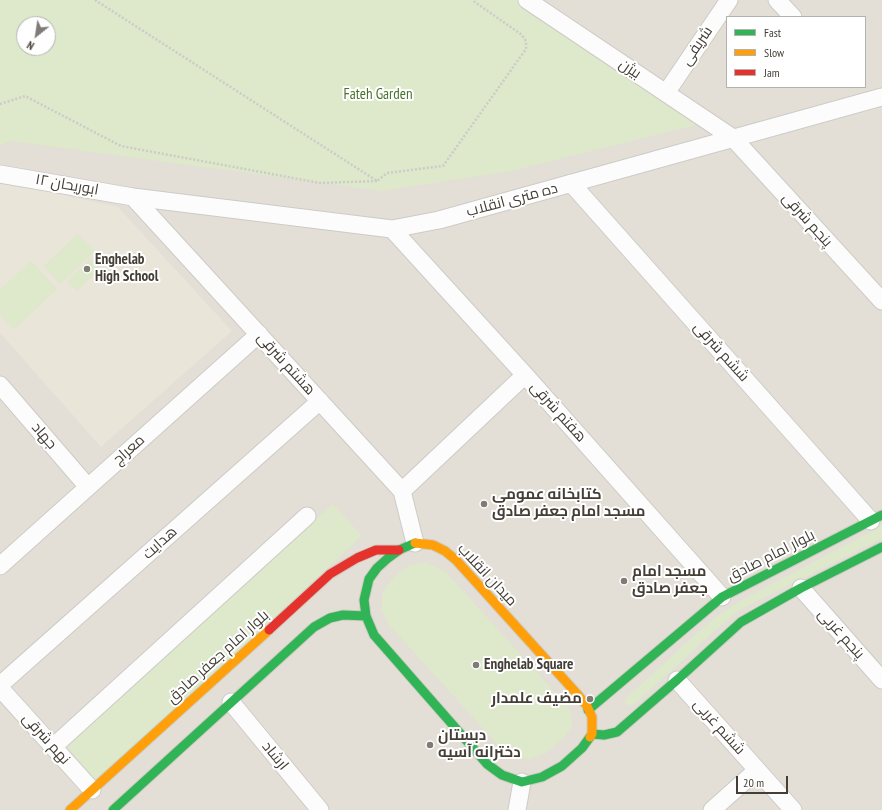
<!DOCTYPE html>
<html>
<head>
<meta charset="utf-8">
<style>
	body { margin:0 }
	#map { position:relative; width:882px; height:810px; overflow:hidden; background:#efede9; font-family:"PT Sans Narrow",sans-serif }
	canvas { display:block }
	.legend { position:absolute; left:726px; top:16px; width:140px; height:72px; box-sizing:border-box; background:#fff; border:1px solid #b4b2af; margin:0; padding:5px 7px; list-style:none; font-size:12px; color:#443e36 }
	.legend li { display:flex; align-items:center; gap:8px; height:20px }
	.legend b { width:20px; border:1px solid #b4b2af }
	.north { position:absolute; left:16px; top:16px; width:40px; height:40px; box-sizing:border-box; background:#fff; border:1px solid #b4b2af; border-radius:50%; rotate:210deg; font-size:11px; font-weight:700; line-height:16px; text-align:center; color:#443e36 }
	.north::after { content:''; display:block; margin:auto; width:14px; height:18px; background:#807b75; clip-path:polygon(50% 0,100% 100%,50% 72%,0 100%) }
	.scale { position:absolute; left:736px; top:776px; width:52px; height:18px; box-sizing:border-box; border:2px solid #443e36; border-top:0; padding-left:5px; font-size:12px; line-height:14px; white-space:nowrap; color:#443e36; -webkit-text-stroke:3px #fff; paint-order:stroke }
</style>
</head>
<body>
<div id="map">
<canvas width="882" height="810"></canvas>
<ul class="legend">
<li><b style="height:5px;background:#30b455"></b>Fast</li>
<li><b style="height:5px;background:#ff9f0a"></b>Slow</li>
<li><b style="height:5px;background:#e5322d"></b>Jam</li>
</ul>
<div class="north">N</div>
<div class="scale">20 m</div>
</div>
<script>
const context = document.querySelector('canvas').getContext('2d');
context.lineJoin = 'round';
function fillPath(path, color) {
  context.fillStyle = color;
  context.fill(path, 'evenodd');
}
function shape(rows) {
  const path = new Path2D();
  for (const r of rows) {
    path.moveTo(r[0], r[1]);
    for (let i = 2; i < r.length; i += 2) path.lineTo(r[i], r[i + 1]);
  }
  return path;
}
function strokePath(path, color, width, dash) {
  context.strokeStyle = color;
  context.lineWidth = width;
  context.lineCap = dash ? 'butt' : 'round';
  context.setLineDash(dash || []);
  context.stroke(path);
}
function label(font, color, halo, rows, align = 'center') {
  context.font = font + ' "PT Sans Narrow",Cairo,sans-serif';
  context.lineWidth = 4;
  context.setLineDash([]);
  context.textBaseline = 'middle';
  context.strokeStyle = halo;
  context.fillStyle = color;
  for (const [text, x, y, turn = 0] of rows) {
    context.save();
    context.translate(x, y);
    context.rotate((+turn || 0) * Math.PI / 180);
    context.textAlign = isNaN(turn) ? turn : align;
    if (halo) context.strokeText(text, 0, 0);
    context.fillText(text, 0, 0);
    context.restore();
  }
}
fillPath(shape([
	[0,0,882,0,882,810,0,810],
	[727,17,865,17,865,87,727,87],
	[24,24,48,24,48,48,24,48]
]), '#e3dfd6');
fillPath(shape([
	[4,182,118,207,232,331,101,447,0,333,0,185]
]), '#eae5d9');
fillPath(shape([
	[0,0,522,0,700,124,511,171,381,191,11,141,0,145],
	[24,24,48,24,48,48,24,48],
	[78,234,95,251,60,284,44,266],
	[91,258,101,268,77,291,67,281],
	[31,261,57,289,14,329,0,315,0,290],
	[333,504,362,536,97,782,67,746],
	[882,526,882,538,741,609,718,628,636,703,630,706,625,703,626,698,707,624,726,610,747,597],
	[424,562,445,571,569,708,573,725,564,738,546,753,529,759,508,756,389,625,382,611,382,593,394,577,408,566]
]), '#dde9ca');
const street = shape([
	[527,0,733,138,882,301],
	[777,0,793,17],
	[666,93,729,0],
	[0,174,133,197,392,229,439,220,882,97],
	[571,183,871,521],
	[133,197,402,491,415,543],
	[392,229,525,375,722,597],
	[0,385,88,487],
	[402,491,525,375],
	[0,566,259,334],
	[801,588,882,680],
	[677,680,793,810],
	[0,685,320,401],
	[0,688,92,790],
	[231,702,320,810],
	[53,747,307,516],
	[517,810,522,782],
	[712,810,757,770]
]);
const fast = shape([
	[415,543,399,550,388,558,377,568,369,579,364,600,366,616,374,635,487,764,502,775,522,782,542,777,562,766,582,748,590,737],
	[588,710,722,597,882,515],
	[592,734,604,735,617,732,677,680,741,622,801,588,882,547],
	[113,810,314,627,330,618,343,615,366,616]
]);
const slow = shape([
	[415,543,433,545,445,551,456,560,578,695,587,706,592,717,592,734,590,737],
	[70,810,269,630]
]);
const jam = shape([
	[269,630,330,574,357,558,376,550,399,550]
]);
strokePath(street, '#cdcbc7', 19);
strokePath(fast, '#cecac0', 11);
strokePath(slow, '#cecac0', 11);
strokePath(jam, '#cecac0', 11);
strokePath(shape([
	[95,0,377,181,387,173,443,166,526,49,526,41,522,35,472,0],
	[0,104,25,96,121,146,320,183,377,181]
]), '#cdcbc7', 2.5, [2, 2]);
strokePath(street, '#fdfcfc', 17);
strokePath(fast, '#30b455', 9);
strokePath(slow, '#ff9f0a', 9);
strokePath(jam, '#e5322d', 9);
for (const [x, y, r, color] of [
	[87,269,4,"#807b75"],
	[484,504,4,"#807b75"],
	[624,581,4,"#807b75"],
	[476,665,4,"#807b75"],
	[590,699,4,"#807b75"],
	[430,745,4,"#807b75"]
]) {
  const dot = new Path2D();
  dot.arc(x, y, r, 0, 2 * Math.PI);
  context.fillStyle = color;
  context.fill(dot);
  strokePath(dot, '#fff', 1.5);
}
label('15px', '#443e36', '#fff', [
	["شریفی",697,46,-56],
	["بیژن",630,69,34],
	["ابوریحان ۱۲",67,185,10],
	["ده متری انقلاب",512,200,-15],
	["پنجم شرقی",807,220,48],
	["ششم شرقی",721,352,48],
	["هشتم شرقی",286,364,48],
	["هفتم شرقی",558,412,48],
	["جهاد",44,436,49],
	["معراج",129,450,-42],
	["هدایت",160,543,-42],
	["بلوار امام صادق",771,556,-27],
	["میدان انقلاب",487,575,47],
	["پنجم غربی",841,634,48],
	["بلوار امام جعفر صادق",218,657,-42],
	["ششم غربی",719,727,48],
	["نهم شرقی",46,739,48],
	["ارشاد",275,756,51]
]);
label('15px', '#48732c', '#fff', [
	["Fateh Garden",378,95]
]);
label('bold 15px', '#443e36', '#fff', [
	["Enghelab",95,260],
	["High School",95,277],
	["کتابخانه عمومی",492,495],
	["مسجد امام جعفر صادق",492,512],
	["مسجد امام",632,572],
	["جعفر صادق",632,589],
	["Enghelab Square",484,665],
	["مضیف علمدار",582,699,"right"],
	["دبستان",438,736],
	["دخترانه آسیه",438,753]
], 'left');
</script>
</body>
</html>
